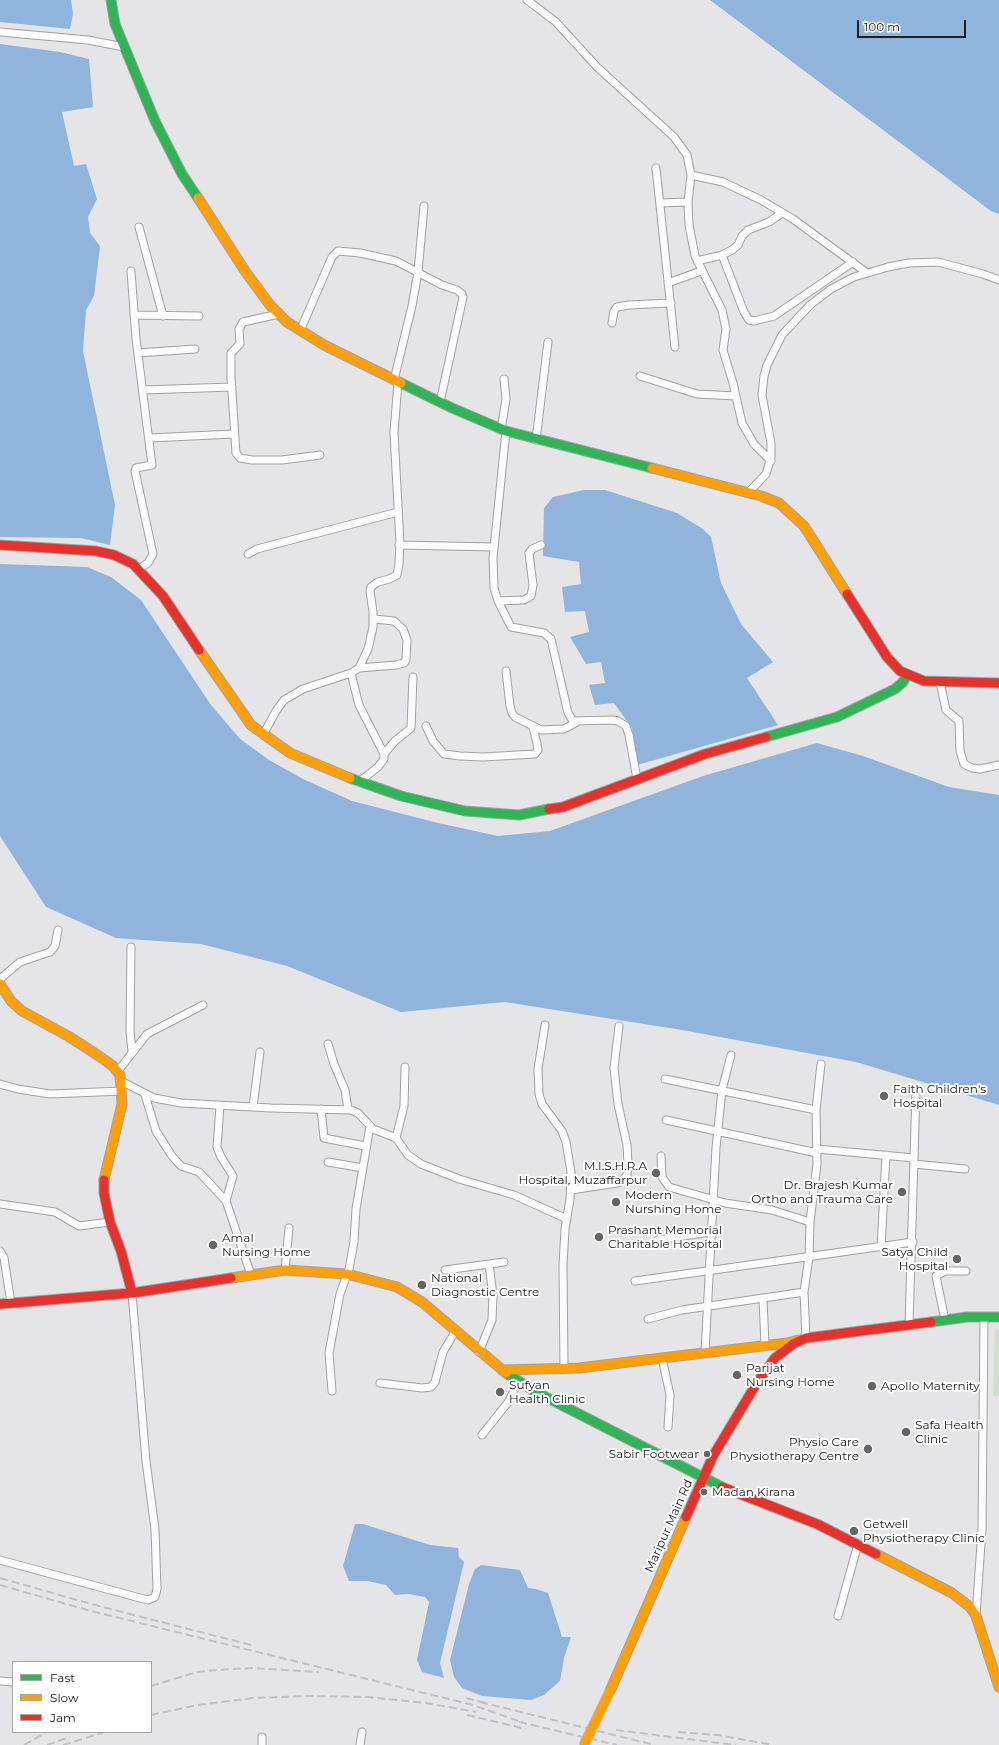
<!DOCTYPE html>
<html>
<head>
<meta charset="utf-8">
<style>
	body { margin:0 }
	#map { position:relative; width:999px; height:1745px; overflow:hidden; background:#e5e4e6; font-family:Montserrat,sans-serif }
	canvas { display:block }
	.legend { position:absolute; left:12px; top:1661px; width:140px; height:72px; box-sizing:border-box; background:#fff; border:1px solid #a6a6a6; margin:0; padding:5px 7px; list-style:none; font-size:12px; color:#212021 }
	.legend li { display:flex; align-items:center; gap:8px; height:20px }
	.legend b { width:20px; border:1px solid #a6a6a6 }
	.scale { position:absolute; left:857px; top:20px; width:109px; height:18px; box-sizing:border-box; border:2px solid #212021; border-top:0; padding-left:5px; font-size:12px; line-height:14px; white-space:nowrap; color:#212021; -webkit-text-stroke:3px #fff; paint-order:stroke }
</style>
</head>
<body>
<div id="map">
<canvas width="999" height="1745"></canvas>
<ul class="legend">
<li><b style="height:5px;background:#30b455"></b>Fast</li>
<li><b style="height:5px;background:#ff9f0a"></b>Slow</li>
<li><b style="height:5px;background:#e5322d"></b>Jam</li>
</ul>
<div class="scale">100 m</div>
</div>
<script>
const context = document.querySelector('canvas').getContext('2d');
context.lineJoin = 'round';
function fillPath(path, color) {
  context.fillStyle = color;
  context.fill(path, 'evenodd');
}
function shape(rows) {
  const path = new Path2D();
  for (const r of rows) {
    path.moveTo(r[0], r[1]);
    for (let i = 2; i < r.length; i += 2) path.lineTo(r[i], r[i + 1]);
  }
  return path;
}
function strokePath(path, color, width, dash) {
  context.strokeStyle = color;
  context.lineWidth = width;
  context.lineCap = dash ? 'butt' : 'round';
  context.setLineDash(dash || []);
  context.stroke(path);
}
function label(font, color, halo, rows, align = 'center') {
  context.font = font + ' Montserrat,sans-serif';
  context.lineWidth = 4;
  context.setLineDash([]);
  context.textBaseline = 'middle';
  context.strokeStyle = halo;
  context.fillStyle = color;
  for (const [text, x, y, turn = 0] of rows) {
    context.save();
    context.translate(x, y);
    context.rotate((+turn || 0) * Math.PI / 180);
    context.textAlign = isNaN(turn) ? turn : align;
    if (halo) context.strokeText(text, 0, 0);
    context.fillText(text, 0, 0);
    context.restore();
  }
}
fillPath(shape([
	[995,1329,999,1330,999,1396,993,1396]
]), '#cae3c8');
fillPath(shape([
	[0,0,71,0,73,14,70,29,0,22],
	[710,0,999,0,999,214,991,211],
	[0,44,60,52,89,59,93,107,62,112,74,166,86,164,97,199,88,217,90,233,100,246,94,296,86,310,83,351,115,505,110,545,81,538,0,537],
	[584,490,605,490,677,513,703,529,711,537,721,583,741,624,773,662,747,678,778,725,637,765,632,728,614,703,595,705,589,685,605,683,601,662,586,664,570,637,589,632,585,611,565,612,562,587,581,584,579,562,543,556,544,508,553,497],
	[0,564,87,567,111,577,141,600,211,705,240,739,269,760,303,779,352,801,438,823,498,836,550,831,703,776,817,743,863,756,949,787,999,795,999,1105,856,1062,682,1030,505,1002,401,1012,287,966,201,944,116,938,46,907,0,836],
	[355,1524,363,1524,430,1545,458,1548,459,1557,464,1562,440,1663,444,1678,422,1672,417,1660,429,1602,425,1597,409,1594,395,1595,386,1585,367,1581,349,1581,343,1566],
	[481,1565,520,1570,528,1588,536,1589,548,1593,562,1637,571,1637,564,1658,560,1681,544,1695,531,1700,482,1696,462,1688,454,1677,450,1660,469,1584,475,1569]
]), '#90b4db');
const street = shape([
	[527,0,556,22,597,67,674,137,687,155,691,175,688,202,689,225,695,256,722,310,726,329,723,350,733,383,742,423,754,444,771,461],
	[0,32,88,40,124,47],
	[656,168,675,347],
	[691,175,723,182,761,200,793,219,867,273],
	[660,203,688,202],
	[139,227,163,316],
	[722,255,744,312,749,320,754,321,774,316,853,262],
	[697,261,722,255,732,250,738,245,742,236,748,230,769,222,782,213],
	[131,271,136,339,152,465,136,468,135,471,153,554,148,563,139,569],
	[668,283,701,271],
	[279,314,243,322,239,329,240,344,231,353,231,378,236,453,240,458,252,460,282,460,320,455],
	[134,315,199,316],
	[612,323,614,311,617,307,629,305,671,303],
	[300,331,332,257,338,251,360,253,396,261,442,285,457,290,462,294,463,297,440,402],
	[138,353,195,349],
	[640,376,697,394,736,396],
	[394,380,412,306,418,272,424,206],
	[143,390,232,387],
	[501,430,506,399,504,379],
	[506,431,493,558,494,588,498,601,511,627,544,633,551,639,568,713,573,721,613,720,618,721,626,726,629,735,637,779],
	[149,438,234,434],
	[536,440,548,342],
	[748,493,766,474,771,457,771,443,762,395,764,376,767,365,782,335,810,305,831,289,854,277,888,267,909,263,938,262,983,274,999,280],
	[399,545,494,547],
	[248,554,257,549,398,512],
	[498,601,524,600,531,596,533,585,529,553,532,549,541,545],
	[359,668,396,665,404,663,406,660,407,640,403,629,394,621,374,619],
	[506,671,510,706,512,713,515,717,541,730,564,729,577,722],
	[351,673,359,705,384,754,384,759,378,767,359,782],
	[940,682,946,710,959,721,960,751,964,764,972,768,980,769,999,765],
	[426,726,433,741,444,754,460,756,483,757,535,754,538,750,537,744,533,727],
	[263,735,276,711,284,700,303,689,351,673,359,668,368,649,373,627,373,612,370,591,371,587,378,582,389,579,397,575,399,564,400,543,394,433,398,382],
	[384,754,395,741,411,728,413,677],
	[131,947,130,1031,132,1052],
	[0,979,20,962,50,952,55,946,58,930],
	[545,1025,538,1069,539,1094,542,1104,562,1131,566,1142,571,1172,570,1199,565,1229,563,1265,564,1369],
	[328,1044,334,1064,345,1090,348,1110],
	[118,1071,147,1034,203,1005],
	[665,1079,816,1110],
	[121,1081,154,1098,181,1103,271,1108,351,1110,358,1113,373,1129,396,1138,408,1155,421,1164,459,1179,514,1195,567,1219],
	[0,1084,18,1089,50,1094,122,1091],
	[145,1095,156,1131,172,1156,181,1166,199,1172,226,1201,251,1275],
	[220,1106,217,1147,221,1157,233,1176,226,1201],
	[253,1107,260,1052],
	[321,1109,324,1138,365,1146],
	[666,1120,817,1153],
	[396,1138,404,1106,405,1067],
	[817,1149,914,1158],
	[661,1156,662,1177,669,1187,725,1203,772,1210,810,1222],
	[328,1162,363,1168],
	[914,1164,965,1169],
	[571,1190,617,1183,621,1182,627,1175,628,1164,627,1145,618,1104,614,1068,619,1026],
	[0,1204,55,1212,79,1226,110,1222],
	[658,1240,710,1232],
	[881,1247,886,1155],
	[0,1251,4,1258,11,1303],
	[285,1270,289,1228],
	[445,1270,504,1262],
	[635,1281,913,1242],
	[763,1299,765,1345],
	[648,1319,682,1310,804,1292],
	[945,1320,936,1276,945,1271,966,1271],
	[909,1325,916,1091],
	[806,1338,804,1292,809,1257,810,1222,817,1164,816,1110,821,1064],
	[479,1352,492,1320,493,1296,489,1264],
	[705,1352,716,1148,722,1090,731,1055],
	[662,1358,670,1395,668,1427],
	[380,1383,422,1388,431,1387,435,1382,443,1352,455,1332],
	[332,1391,329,1353,340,1294,349,1269,354,1242,356,1209,370,1126],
	[482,1435,509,1401,518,1382],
	[0,1560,140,1598,148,1600,155,1597,157,1589,155,1529,146,1461,132,1293],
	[838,1616,858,1544],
	[976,1616,982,1529,984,1317],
	[0,1681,13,1682],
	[262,1745,262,1737],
	[360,1745,362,1732]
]);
const fast = shape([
	[111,0,115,24,155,121,182,174,198,198],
	[401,383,452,408,506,431,652,468],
	[766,737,837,717,895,689,903,682,907,675],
	[350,778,401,796,465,811,519,815,549,809],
	[931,1322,967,1317,999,1317],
	[506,1373,536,1392,722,1487]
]);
const slow = shape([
	[198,198,245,271,270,305,287,322,324,345,401,383],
	[652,468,761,496,779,503,804,526,847,594],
	[199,650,251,725,290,753,350,778],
	[0,984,11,1001,22,1011,68,1036,96,1054,113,1066,120,1075,122,1104,104,1180],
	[231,1278,285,1270,347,1274,397,1287,422,1302,506,1373],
	[502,1370,579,1368,787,1343,798,1340],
	[876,1554,952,1593,970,1607,976,1616,999,1687],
	[610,1691,686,1517]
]);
const jam = shape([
	[0,545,96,551,114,555,133,564,163,596,199,650],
	[847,594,887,657,900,671,924,681,999,683],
	[549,809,563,807,705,754,766,737],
	[104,1180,104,1193,110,1222,121,1251,132,1293],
	[0,1304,132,1293,231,1278],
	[722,1487,817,1524,876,1554],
	[686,1517,713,1456,758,1381,775,1358,793,1344,806,1338,931,1322]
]);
strokePath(street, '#a2a1a3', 9);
strokePath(fast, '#a2a1a3', 11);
strokePath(slow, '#a2a1a3', 11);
strokePath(jam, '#a2a1a3', 11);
strokePath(street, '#fbfbfb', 7);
strokePath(fast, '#30b455', 9);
strokePath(slow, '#ff9f0a', 9);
strokePath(jam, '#e5322d', 9);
strokePath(shape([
	[0,1578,91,1604,251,1645],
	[0,1585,91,1611,473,1705,524,1723],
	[151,1686,197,1672,218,1670,251,1668,319,1672],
	[466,1698,486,1703],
	[480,1702,655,1745],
	[151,1715,197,1705,253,1698,308,1696,369,1697,426,1703,476,1712],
	[467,1715,526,1729],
	[519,1722,617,1745],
	[616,1730,736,1745],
	[678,1732,718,1735,773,1745],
	[24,1745,47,1732],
	[47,1745,70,1737],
	[63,1745,105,1732]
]), '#c2c1c2', 2, [8, 4]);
const slowBridge = shape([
	[584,1745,610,1691]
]);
strokePath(slowBridge, '#c1c0c1', 11, []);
strokePath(slowBridge, '#ff9f0a', 9);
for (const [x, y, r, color] of [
	[884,1096,5,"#666566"],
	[656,1173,5,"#666566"],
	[902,1192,5,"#666566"],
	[616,1202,5,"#666566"],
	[599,1237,5,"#666566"],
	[213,1245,5,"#666566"],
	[957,1259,5,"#666566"],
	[422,1285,5,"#666566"],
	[737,1375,5,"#666566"],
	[872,1386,5,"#666566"],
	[500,1392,5,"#666566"],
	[906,1432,5,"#666566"],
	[868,1449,5,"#666566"],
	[707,1454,4,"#666566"],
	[704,1492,4,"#666566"],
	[854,1531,5,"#666566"]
]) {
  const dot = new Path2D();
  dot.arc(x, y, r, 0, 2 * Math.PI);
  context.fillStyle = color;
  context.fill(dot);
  strokePath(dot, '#fff', 1.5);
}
label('12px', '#212021', '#fff', [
	["Faith Children's",893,1089],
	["Hospital",893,1103],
	["M.I.S.H.R.A",647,1166,"right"],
	["Hospital, Muzaffarpur",647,1180,"right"],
	["Dr. Brajesh Kumar",893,1185,"right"],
	["Ortho and Trauma Care",893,1199,"right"],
	["Modern",625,1195],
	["Nurshing Home",625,1209],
	["Prashant Memorial",608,1230],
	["Charitable Hospital",608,1244],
	["Amal",222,1238],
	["Nursing Home",222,1252],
	["Satya Child",948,1252,"right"],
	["Hospital",948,1266,"right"],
	["National",431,1278],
	["Diagnostic Centre",431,1292],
	["Parijat",746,1368],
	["Nursing Home",746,1382],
	["Sufyan",509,1385],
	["Health Clinic",509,1399],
	["Apollo Maternity",881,1386],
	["Safa Health",915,1425],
	["Clinic",915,1439],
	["Physio Care",859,1442,"right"],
	["Physiotherapy Centre",859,1456,"right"],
	["Sabir Footwear",699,1454,"right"],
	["Madan Kirana",712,1492],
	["Getwell",863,1524],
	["Physiotherapy Clinic",863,1538]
], 'left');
label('12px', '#212021', '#fff', [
	["Maripur Main Rd",669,1526,-66]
]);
</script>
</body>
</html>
